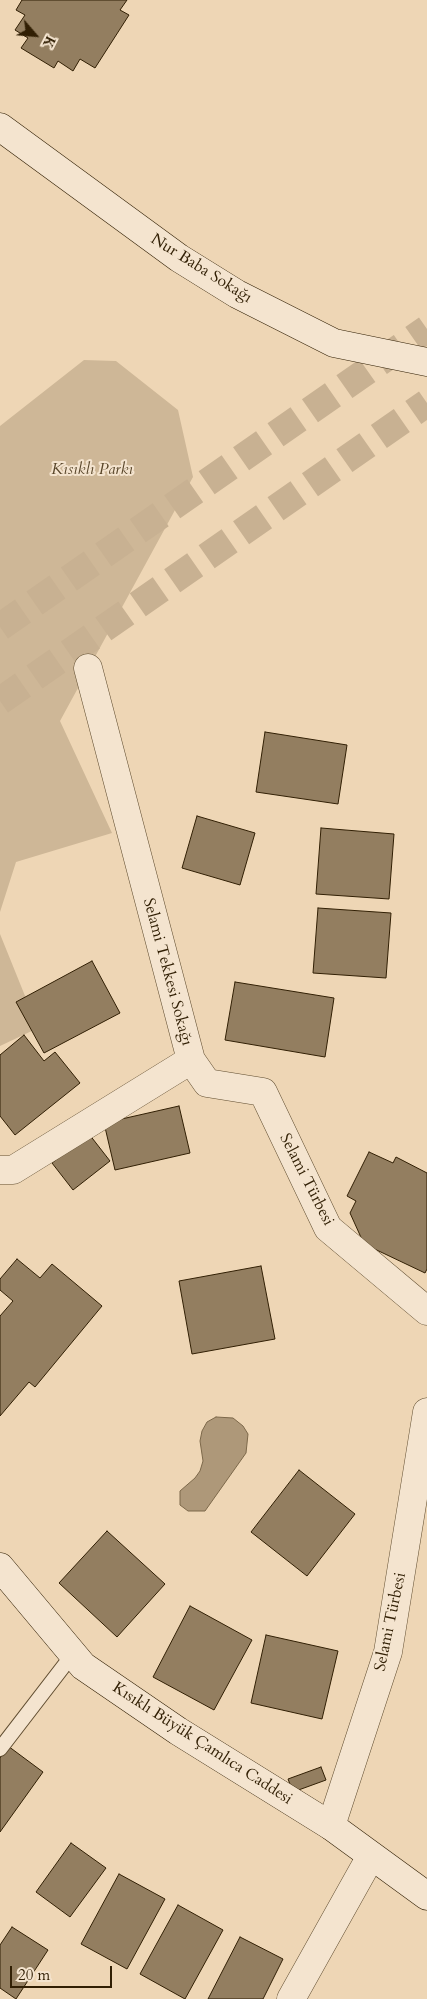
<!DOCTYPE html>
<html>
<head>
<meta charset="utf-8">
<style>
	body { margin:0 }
	#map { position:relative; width:427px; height:1999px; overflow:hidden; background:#eed6b5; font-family:Cardo,serif }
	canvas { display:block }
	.north { position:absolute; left:10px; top:10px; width:50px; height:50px; -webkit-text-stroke:4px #f4e4cf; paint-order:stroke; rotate:117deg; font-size:14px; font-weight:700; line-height:20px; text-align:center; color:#311f04 }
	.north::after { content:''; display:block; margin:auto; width:18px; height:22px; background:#311f04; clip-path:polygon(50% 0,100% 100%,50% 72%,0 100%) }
	.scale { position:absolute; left:10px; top:1966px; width:102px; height:22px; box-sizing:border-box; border:2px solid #311f04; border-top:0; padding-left:6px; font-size:15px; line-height:18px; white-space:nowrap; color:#311f04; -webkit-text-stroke:4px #f4e4cf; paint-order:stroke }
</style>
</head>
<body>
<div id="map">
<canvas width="427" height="1999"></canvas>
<div class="north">K</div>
<div class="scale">20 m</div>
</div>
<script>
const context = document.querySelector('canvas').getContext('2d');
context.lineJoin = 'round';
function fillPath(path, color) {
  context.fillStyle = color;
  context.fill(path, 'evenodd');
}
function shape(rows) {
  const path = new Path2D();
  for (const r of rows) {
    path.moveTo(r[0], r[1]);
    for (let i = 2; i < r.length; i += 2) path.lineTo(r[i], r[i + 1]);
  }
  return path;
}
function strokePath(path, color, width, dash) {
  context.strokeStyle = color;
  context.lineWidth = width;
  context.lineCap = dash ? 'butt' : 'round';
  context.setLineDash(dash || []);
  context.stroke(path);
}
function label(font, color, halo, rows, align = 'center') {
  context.font = font + ' Cardo,serif';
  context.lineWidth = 4;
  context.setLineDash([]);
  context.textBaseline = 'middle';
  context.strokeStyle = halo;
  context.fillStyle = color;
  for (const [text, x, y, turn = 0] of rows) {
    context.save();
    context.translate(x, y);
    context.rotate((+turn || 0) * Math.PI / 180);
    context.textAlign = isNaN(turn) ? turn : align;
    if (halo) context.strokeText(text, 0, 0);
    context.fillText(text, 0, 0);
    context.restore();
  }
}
fillPath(shape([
	[84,360,116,361,178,410,193,477,60,721,112,833,16,862,0,912,0,426],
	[0,934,38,1028,0,1046]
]), '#ceb797');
const water = shape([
	[216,1417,233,1418,243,1426,248,1434,246,1453,205,1511,188,1511,180,1505,180,1491,195,1478,200,1471,203,1461,200,1441,202,1431,207,1422,216,1417]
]);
fillPath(water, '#ae9879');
strokePath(water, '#7c684a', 1);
const building = shape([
	[22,0,127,0,120,10,129,15,95,68,80,59,73,71,58,61,54,68,21,48,28,38,15,30,25,15,16,10,22,0],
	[265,732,347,745,338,804,256,792,265,732],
	[197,816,255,833,240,885,182,868,197,816],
	[321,828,394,834,389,899,316,894,321,828],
	[318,908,391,913,386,978,313,973,318,908],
	[92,961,120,1013,44,1053,16,1002,92,961],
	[235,982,334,998,325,1057,225,1040,235,982],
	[24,1035,44,1061,55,1052,80,1083,15,1135,0,1116,0,1055,24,1035],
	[179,1106,190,1153,115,1170,104,1123,179,1106],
	[89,1134,110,1161,73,1190,52,1163,89,1134],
	[369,1152,393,1163,396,1157,427,1173,427,1269,425,1273,364,1244,350,1213,356,1201,347,1196,369,1152],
	[17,1259,40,1278,52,1264,102,1306,35,1387,29,1382,0,1416,0,1316,13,1301,0,1290,0,1279,17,1259],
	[261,1266,275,1339,192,1354,179,1281,261,1266],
	[299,1470,355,1514,307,1576,251,1532,299,1470],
	[107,1531,165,1584,117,1637,59,1583,107,1531],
	[190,1606,252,1640,214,1710,153,1677,190,1606],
	[266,1635,338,1651,322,1719,251,1703,266,1635],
	[8,1746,43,1772,0,1832,0,1758,8,1746],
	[321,1767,326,1780,293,1792,288,1779,321,1767],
	[71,1843,106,1868,70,1917,36,1892,71,1843],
	[119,1874,165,1899,127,1969,81,1944,119,1874],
	[178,1905,223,1930,185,1999,140,1974,178,1905],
	[12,1927,48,1950,16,1999,0,1988,0,1945,12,1927],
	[240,1937,283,1959,263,1999,208,1999,240,1937]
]);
fillPath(building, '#937e60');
strokePath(building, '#311f04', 1);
strokePath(shape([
	[0,627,427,329],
	[0,701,427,403]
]), '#c8b192', 28, [28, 14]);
const lane = shape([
	[0,1749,73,1654]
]);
const street = shape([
	[191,1060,207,1083,263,1092,328,1228,427,1311],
	[0,1170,13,1170,191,1060,88,668],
	[331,1826,388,1652,427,1412],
	[291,1999,371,1856]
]);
const secondary = shape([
	[0,127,179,258,237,294,334,343,427,362],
	[0,1567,83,1666,178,1731,331,1826,427,1896]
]);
strokePath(lane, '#604d30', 16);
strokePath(street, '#604d30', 29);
strokePath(secondary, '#311f04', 29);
strokePath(lane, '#f4e4cf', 14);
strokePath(street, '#f4e4cf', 28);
strokePath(secondary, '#f4e4cf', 28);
label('16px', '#311f04', '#f4e4cf', [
	["Nur Baba Sokağı",201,269,32],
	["Selami Tekkesi Sokağı",167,972,75],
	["Selami Türbesi",306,1180,63],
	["Selami Türbesi",391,1622,-78],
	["Kısıklı Büyük Çamlıca Caddesi",202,1744,33]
]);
label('italic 16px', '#584529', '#f4e4cf', [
	["Kısıklı Parkı",92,470]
]);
</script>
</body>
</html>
